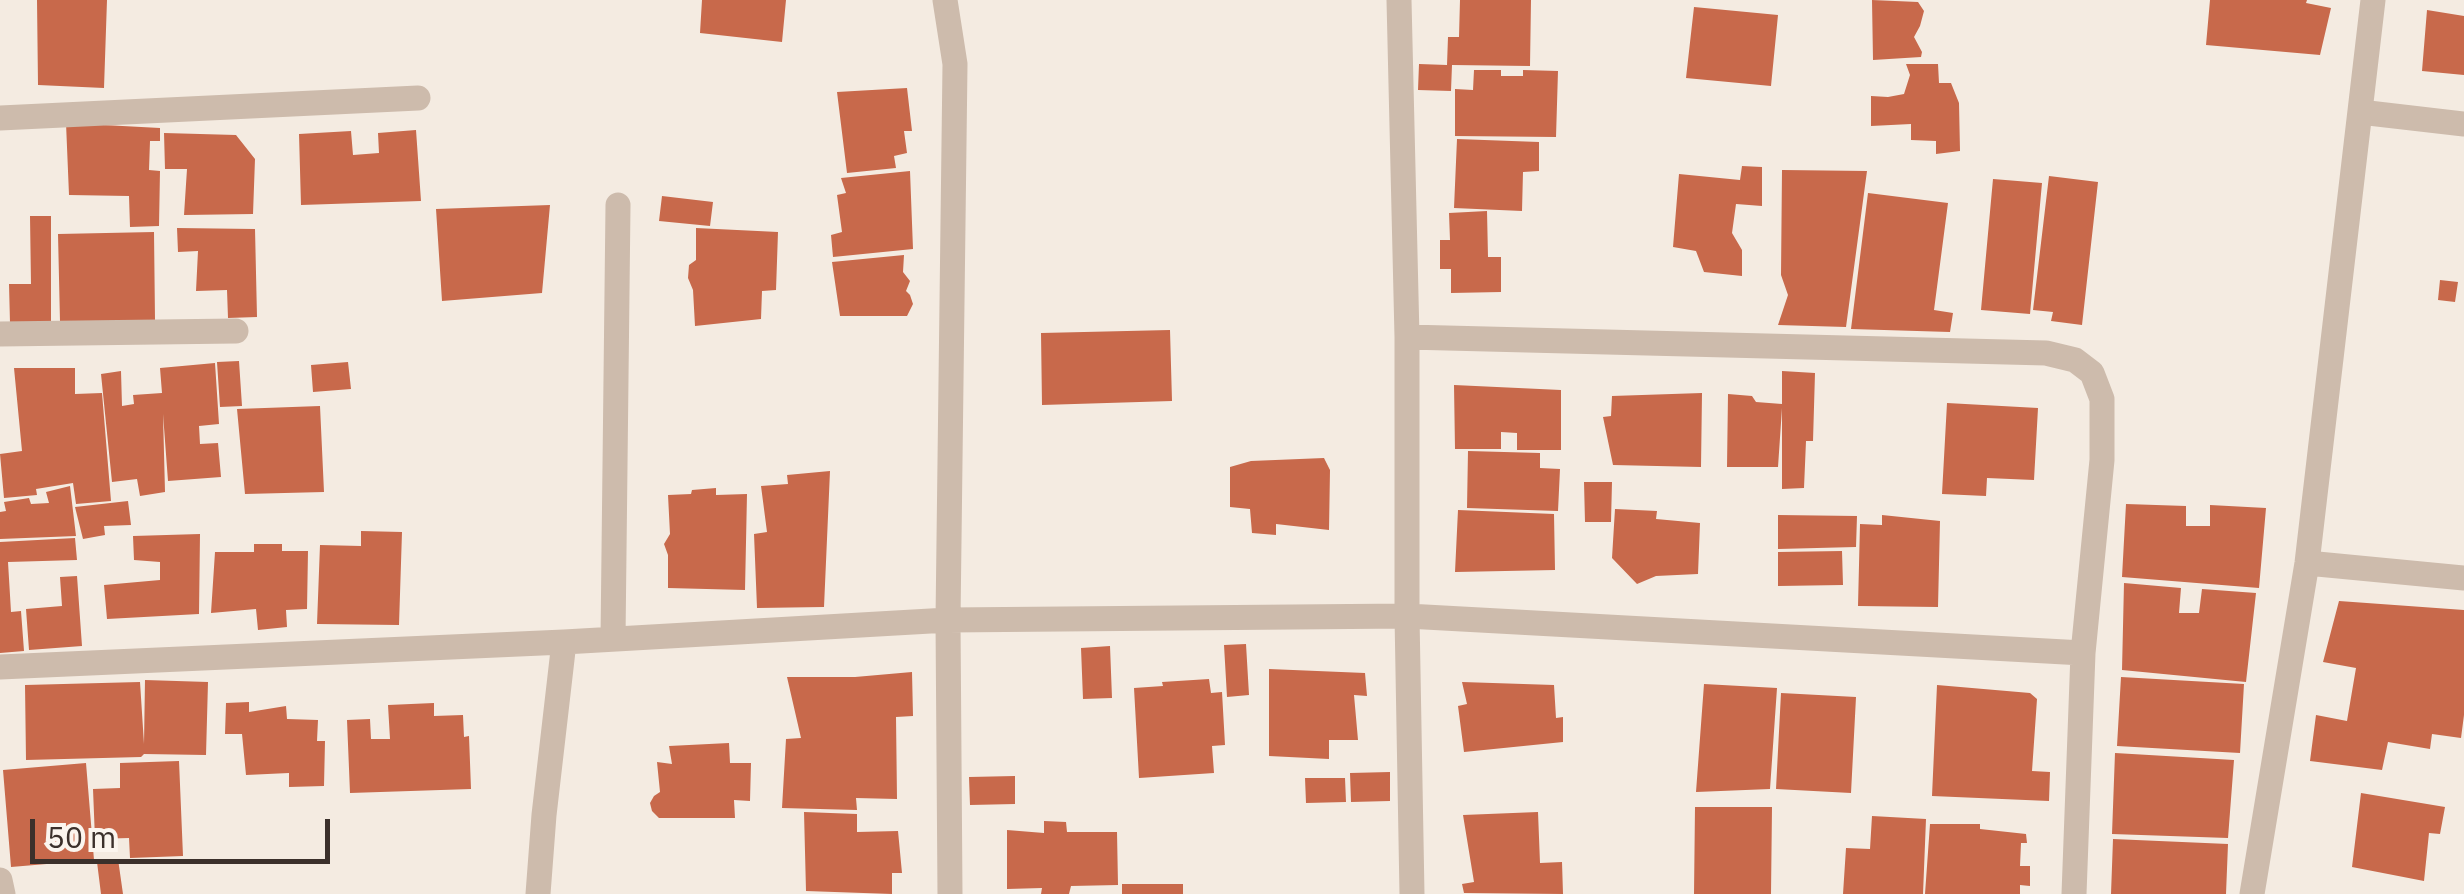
<!DOCTYPE html>
<html>
<head>
<meta charset="utf-8">
<style>
	body { margin:0 }
	#map { position:relative; width:2464px; height:894px; overflow:hidden; background:#f4ebe1; font-family:"IBM Plex Sans",sans-serif }
	canvas { display:block }
	.scale { position:absolute; left:30px; top:819px; width:300px; height:45px; box-sizing:border-box; border:5px solid #3b302b; border-top:0; padding-left:12px; font-size:30px; line-height:35px; white-space:nowrap; color:#3b302b; -webkit-text-stroke:8px #fbf5ee; paint-order:stroke }
</style>
</head>
<body>
<div id="map">
<canvas width="2464" height="894"></canvas>
<div class="scale">50 m</div>
</div>
<script>
const context = document.querySelector('canvas').getContext('2d');
context.lineJoin = 'round';
function fillPath(path, color) {
  context.fillStyle = color;
  context.fill(path, 'evenodd');
}
function shape(rows) {
  const path = new Path2D();
  for (const r of rows) {
    path.moveTo(r[0], r[1]);
    for (let i = 2; i < r.length; i += 2) path.lineTo(r[i], r[i + 1]);
  }
  return path;
}
function strokePath(path, color, width, dash) {
  context.strokeStyle = color;
  context.lineWidth = width;
  context.lineCap = dash ? 'butt' : 'round';
  context.setLineDash(dash || []);
  context.stroke(path);
}
fillPath(shape([
	[37,0,107,0,104,88,38,85],
	[702,0,786,0,782,42,700,33],
	[1460,0,1531,0,1530,66,1452,65,1451,91,1418,90,1419,64,1447,65,1448,37,1459,37],
	[1872,0,1918,2,1924,11,1920,26,1914,37,1922,52,1921,57,1873,60],
	[2210,0,2307,0,2306,3,2331,8,2320,55,2206,45],
	[1694,7,1778,15,1771,86,1686,78],
	[2427,10,2464,16,2464,75,2422,71],
	[1906,64,1938,64,1939,83,1951,83,1959,103,1960,151,1936,154,1936,141,1911,140,1911,124,1871,126,1871,96,1888,97,1904,94,1910,75],
	[1474,70,1501,70,1501,76,1523,76,1523,70,1558,71,1556,137,1455,136,1455,89,1473,90],
	[907,88,912,131,904,131,907,153,894,156,896,168,847,173,837,92],
	[66,123,160,128,160,141,150,141,149,170,160,171,159,226,130,227,129,196,69,195],
	[416,130,421,201,301,205,299,134,351,131,353,155,379,153,378,133],
	[164,133,236,135,255,159,253,214,184,215,187,169,165,169],
	[1457,139,1539,142,1539,171,1523,172,1522,211,1454,208],
	[1742,166,1762,167,1762,206,1736,204,1732,233,1742,250,1742,276,1704,272,1696,251,1673,247,1679,174,1740,180],
	[1782,170,1867,171,1846,327,1778,325,1788,295,1781,275],
	[910,171,913,249,833,257,831,235,842,232,837,195,846,193,841,178],
	[2049,176,2098,182,2082,325,2051,321,2053,312,2033,310],
	[1993,179,2042,183,2030,314,1981,310],
	[1868,193,1948,203,1934,310,1953,313,1950,332,1851,329],
	[662,196,713,202,710,226,659,221],
	[550,205,542,293,442,301,436,209],
	[1487,211,1488,257,1501,257,1501,292,1451,293,1451,269,1440,269,1440,240,1450,240,1449,213],
	[30,216,51,216,51,322,10,323,9,284,31,284],
	[177,228,255,229,257,317,228,318,227,290,196,291,198,251,178,252],
	[696,228,778,232,776,290,762,291,761,319,695,326,693,290,688,278,689,265,696,260],
	[154,232,155,320,60,322,58,234],
	[904,255,903,272,910,281,906,291,910,295,913,304,907,316,840,316,832,262],
	[2440,280,2458,282,2455,302,2438,300],
	[1170,330,1172,401,1042,405,1041,333],
	[239,361,242,406,220,407,217,362],
	[348,362,351,389,313,392,311,365],
	[215,363,219,424,199,426,200,444,218,443,221,477,168,481,163,414,165,492,140,496,137,479,112,482,101,374,121,371,122,406,134,404,133,395,162,393,160,368],
	[14,368,75,368,75,394,102,393,111,501,76,504,73,483,36,489,37,495,4,498,0,454,22,451],
	[1782,371,1815,373,1813,441,1806,441,1804,488,1782,489,1782,408,1778,467,1727,467,1728,394,1752,396,1756,402,1782,404],
	[1454,385,1561,390,1561,450,1517,450,1517,433,1501,432,1501,449,1455,449],
	[1702,393,1701,467,1613,465,1603,417,1611,416,1612,396],
	[1947,403,2038,408,2034,480,1987,478,1986,496,1942,494],
	[320,406,324,492,245,494,237,409],
	[1468,451,1540,453,1540,468,1560,469,1558,511,1467,508],
	[1324,458,1330,470,1329,530,1276,524,1276,535,1252,533,1250,509,1230,507,1230,467,1251,461],
	[830,471,824,607,757,608,754,534,767,532,761,486,788,484,787,475],
	[1584,482,1612,482,1611,522,1585,522],
	[70,486,76,536,0,539,0,512,6,511,4,502,29,498,31,504,49,503,46,492],
	[716,488,716,495,747,494,745,590,668,588,668,555,664,544,670,534,668,495,691,494,692,490],
	[128,501,131,525,104,526,105,535,83,539,75,507],
	[2126,504,2186,506,2186,526,2210,526,2210,505,2266,508,2259,588,2122,577],
	[1615,509,1657,511,1656,519,1700,523,1698,574,1656,576,1637,584,1612,558],
	[1458,510,1554,514,1555,570,1455,572],
	[1778,515,1857,516,1856,547,1778,549],
	[1882,515,1940,521,1938,607,1858,606,1860,524,1882,525],
	[361,531,402,532,399,625,317,624,320,545,361,546],
	[200,534,199,614,107,619,104,585,160,580,160,562,134,560,133,536],
	[75,538,77,560,8,562,11,612,21,611,24,651,0,653,0,542],
	[254,544,282,544,282,551,308,551,307,609,286,610,287,627,258,630,256,609,211,613,215,552,254,552],
	[1842,551,1843,585,1778,586,1778,552],
	[77,576,82,646,29,650,26,609,62,606,60,577],
	[2124,583,2181,588,2179,613,2199,613,2202,589,2256,593,2246,682,2122,670],
	[2339,601,2464,610,2464,715,2461,738,2432,734,2430,749,2388,742,2382,770,2310,761,2316,715,2347,721,2356,668,2323,662],
	[1246,644,1249,695,1227,697,1224,645],
	[1110,646,1112,698,1083,699,1081,648],
	[1269,669,1365,673,1367,696,1354,695,1358,740,1329,740,1329,759,1269,756],
	[912,672,913,716,896,717,897,799,856,798,857,810,782,808,786,739,801,738,787,677,855,677],
	[2121,677,2244,684,2240,753,2117,746],
	[1209,679,1211,693,1222,692,1225,745,1212,746,1214,773,1139,778,1134,688,1163,686,1162,682],
	[145,680,208,682,206,755,144,754,141,757,26,760,25,685,140,682,144,744],
	[1462,682,1554,685,1556,718,1563,717,1563,742,1464,752,1458,706,1467,704],
	[1704,684,1777,688,1770,789,1696,792],
	[1937,685,2030,693,2037,699,2032,771,2050,772,2049,801,1932,796],
	[1781,693,1856,697,1851,793,1776,789],
	[249,702,249,712,286,706,287,719,318,720,317,741,325,741,324,786,289,787,289,773,246,775,242,734,225,734,226,703],
	[434,703,434,716,463,715,464,737,469,736,471,789,350,793,347,720,370,719,371,739,390,739,388,705],
	[729,743,730,763,751,763,750,801,734,800,735,818,659,818,652,811,650,803,654,796,660,792,657,762,672,764,669,746],
	[2115,753,2234,760,2228,838,2112,834],
	[179,761,183,856,130,858,129,838,95,839,93,789,120,788,120,763],
	[86,763,94,860,11,867,3,770],
	[1390,772,1390,801,1351,802,1350,773],
	[1015,776,1015,804,970,805,969,777],
	[1305,778,1345,778,1346,802,1306,803],
	[2361,793,2445,807,2440,834,2429,833,2424,881,2352,867],
	[1695,807,1772,807,1771,894,1694,894],
	[804,812,857,814,857,832,898,831,902,873,892,873,892,894,806,891],
	[1538,812,1540,863,1562,862,1563,894,1464,893,1462,884,1474,882,1463,815],
	[1872,816,1926,819,1923,894,1843,894,1846,848,1870,849],
	[1044,821,1066,822,1067,832,1117,832,1118,885,1071,886,1069,894,1041,894,1042,888,1007,889,1007,830,1044,833],
	[1930,824,1980,824,1980,829,2026,834,2027,843,2021,843,2020,866,2030,866,2030,886,2020,885,2020,894,1925,894],
	[2113,839,2228,844,2226,894,2111,894],
	[118,859,123,894,101,894,97,862],
	[1122,884,1183,884,1183,894,1122,894]
]), '#c8694b');
strokePath(shape([
	[0,334,236,331]
]), '#cdbbac', 25);
strokePath(shape([
	[945,0,955,64,948,620,950,894],
	[1399,0,1407,337,1407,616,1412,894],
	[2360,112,2464,124],
	[0,118,418,98],
	[1407,337,2046,353,2075,360,2092,373,2102,399,2102,460,2083,653,2074,894],
	[2307,563,2464,578],
	[613,639,618,205],
	[0,667,564,642,948,620,1407,616,2083,653],
	[0,880,3,894],
	[538,894,544,815,564,642],
	[2252,894,2307,563,2373,0]
]), '#cdbbac', 25);
</script>
</body>
</html>
